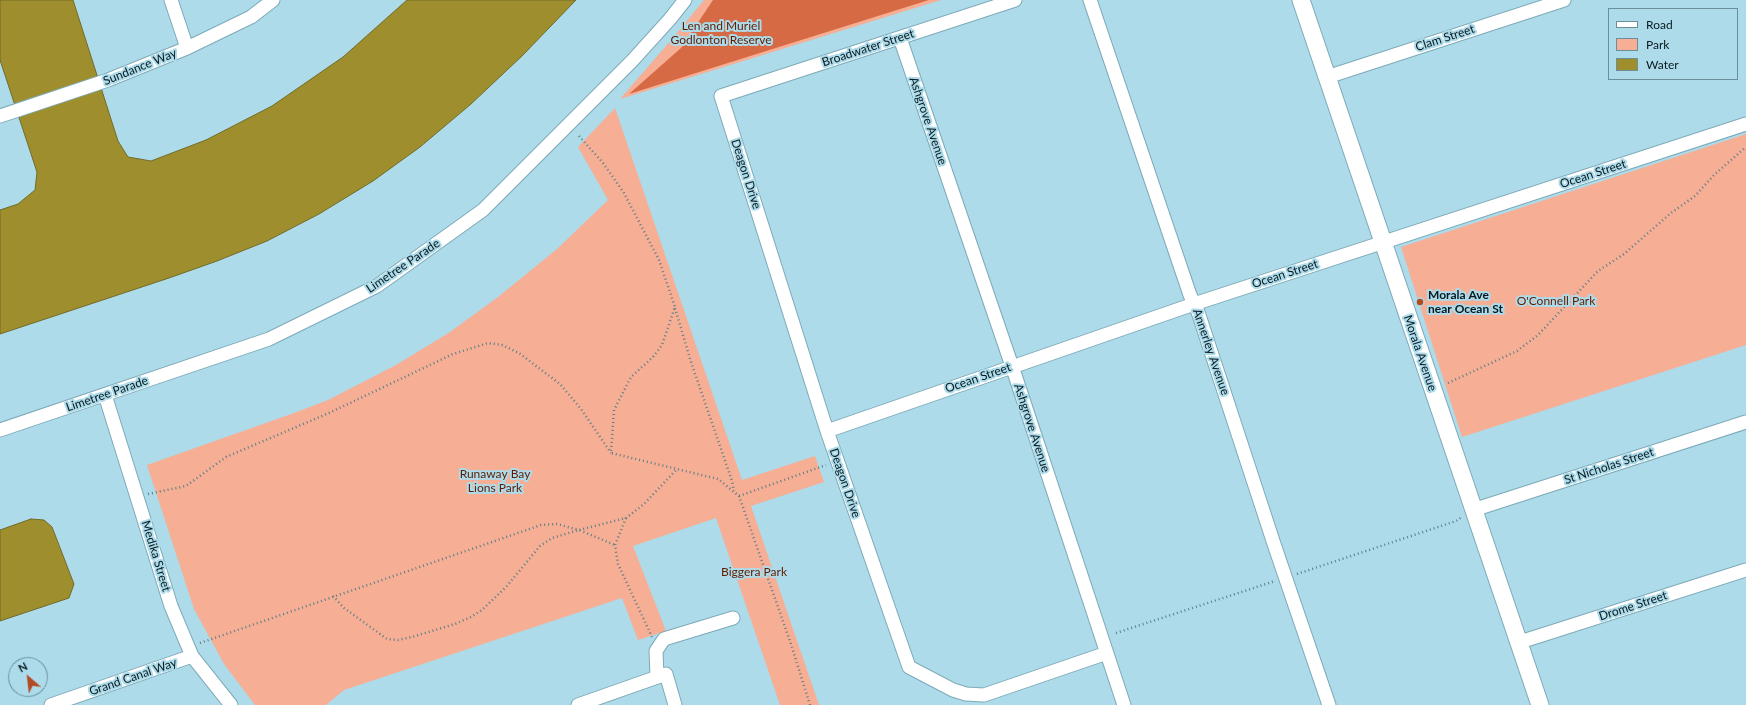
<!DOCTYPE html>
<html>
<head>
<meta charset="utf-8">
<style>
	body { margin:0 }
	#map { position:relative; width:1746px; height:705px; overflow:hidden; background:#addbea; font-family:Lato,sans-serif }
	canvas { display:block }
	.legend { position:absolute; left:1608px; top:8px; width:130px; height:72px; box-sizing:border-box; background:#addbea; border:1px solid #6b8e99; margin:0; padding:5px 7px; list-style:none; font-size:12px; color:#081a1f }
	.legend li { display:flex; align-items:center; gap:8px; height:20px }
	.legend b { width:20px; border:1px solid #6b8e99 }
	.north { position:absolute; left:8px; top:657px; width:40px; height:40px; box-sizing:border-box; background:#addbea; border:1px solid #6b8e99; border-radius:50%; rotate:332deg; font-size:11px; font-weight:700; line-height:16px; text-align:center; color:#081a1f }
	.north::after { content:''; display:block; margin:auto; width:14px; height:18px; background:#b24b24; clip-path:polygon(50% 0,100% 100%,50% 72%,0 100%) }
</style>
</head>
<body>
<div id="map">
<canvas width="1746" height="705"></canvas>
<ul class="legend">
<li><b style="height:5px;background:#fff"></b>Road</li>
<li><b style="height:11px;background:#f6ae95"></b>Park</li>
<li><b style="height:11px;background:#9e8e2d"></b>Water</li>
</ul>
<div class="north">N</div>
</div>
<script>
const context = document.querySelector('canvas').getContext('2d');
context.lineJoin = 'round';
function fillPath(path, color) {
  context.fillStyle = color;
  context.fill(path, 'evenodd');
}
function shape(rows) {
  const path = new Path2D();
  for (const r of rows) {
    path.moveTo(r[0], r[1]);
    for (let i = 2; i < r.length; i += 2) path.lineTo(r[i], r[i + 1]);
  }
  return path;
}
function strokePath(path, color, width, dash) {
  context.strokeStyle = color;
  context.lineWidth = width;
  context.lineCap = dash ? 'butt' : 'round';
  context.setLineDash(dash || []);
  context.stroke(path);
}
function label(font, color, halo, rows, align = 'center') {
  context.font = font + ' Lato,sans-serif';
  context.lineWidth = 4;
  context.setLineDash([]);
  context.textBaseline = 'middle';
  context.strokeStyle = halo;
  context.fillStyle = color;
  for (const [text, x, y, turn = 0] of rows) {
    context.save();
    context.translate(x, y);
    context.rotate((+turn || 0) * Math.PI / 180);
    context.textAlign = isNaN(turn) ? turn : align;
    if (halo) context.strokeText(text, 0, 0);
    context.fillText(text, 0, 0);
    context.restore();
  }
}
fillPath(shape([
	[704,0,941,0,620,99,672,39],
	[615,108,742,480,815,456,824,482,751,506,819,705,780,705,716,518,633,546,666,631,638,640,622,598,344,690,326,705,255,705,224,664,194,609,147,465,294,413,328,400,396,365,450,332,498,297,557,249,608,200,578,147],
	[1746,134,1746,345,1462,437,1401,247]
]), '#f6ae95');
fillPath(shape([
	[713,0,929,0,629,94,681,48]
]), '#d66a44');
const water = shape([
	[0,0,73,0,118,141,128,157,151,161,206,140,272,106,343,57,407,0,576,0,522,56,471,104,420,147,373,181,319,214,267,241,217,261,169,278,0,334,0,210,18,204,35,190,37,172,0,60,0,0],
	[31,519,44,520,52,527,74,584,69,598,0,621,0,530,31,519]
]);
fillPath(water, '#9e8e2d');
strokePath(water, '#716b29', 1);
const minor = shape([
	[171,0,187,48],
	[1015,0,721,96,827,431,909,667,953,690,966,694,984,695,1107,653],
	[1090,0,1190,295,1198,312,1275,547,1329,705],
	[900,38,1015,375,1124,705],
	[1327,77,1564,0],
	[0,116,108,80,187,48,251,17,273,0],
	[105,395,171,606,192,656,231,705],
	[0,430,269,339,377,286,483,210,632,61,670,19,685,0],
	[827,431,1194,304,1746,124],
	[1473,510,1746,422],
	[1520,642,1746,570],
	[657,677,656,651,664,639,733,618],
	[51,705,192,656],
	[578,705,666,674,675,705]
]);
const major = shape([
	[1301,0,1540,705]
]);
strokePath(minor, '#7eaab8', 15);
strokePath(major, '#7eaab8', 19);
strokePath(shape([
	[579,136,603,163,624,193,659,260,675,307,662,345,653,357,631,377,614,410,611,453,718,479,739,496,791,644,810,705],
	[675,308,691,362,732,481,734,491],
	[1448,383,1517,351,1538,335,1598,271,1624,254,1671,213,1695,196,1714,175,1746,147],
	[148,494,186,486,226,457,329,413,453,354,488,343,502,345,519,353,560,384,581,409,611,453],
	[739,496,826,465],
	[626,518,615,545,618,564,652,637],
	[1297,574,1456,521,1462,517],
	[333,596,344,608,387,639,398,640,412,637,455,624,471,617,482,610,506,587,540,546,552,538,579,530,615,545],
	[1116,633,1275,581],
	[200,643,541,525,557,524,579,530,626,518,644,504,677,469]
]), '#5d7d87', 2.5, [1, 3]);
strokePath(minor, '#fff', 13);
strokePath(major, '#fff', 17);
for (const [x, y, r, color] of [
	[1420,302,4,"#b24b24"]
]) {
  const dot = new Path2D();
  dot.arc(x, y, r, 0, 2 * Math.PI);
  context.fillStyle = color;
  context.fill(dot);
  strokePath(dot, '#addbea', 1.5);
}
label('12px', '#601c00', '#addbea', [
	["Len and Muriel",721,26],
	["Godlonton Reserve",721,40],
	["O'Connell Park",1556,301],
	["Runaway Bay",495,474],
	["Lions Park",495,488],
	["Biggera Park",754,572]
]);
label('12px', '#081a1f', '#addbea', [
	["Clam Street",1445,38,-18],
	["Broadwater Street",868,48,-18],
	["Sundance Way",140,67,-22],
	["Ashgrove Avenue",928,121,71],
	["Deagon Drive",746,174,72],
	["Ocean Street",1593,174,-18],
	["Limetree Parade",403,266,-34],
	["Ocean Street",1285,274,-18],
	["Annerley Avenue",1211,352,71],
	["Morala Avenue",1420,353,71],
	["Ocean Street",978,378,-19],
	["Limetree Parade",107,394,-19],
	["Ashgrove Avenue",1032,428,72],
	["St Nicholas Street",1609,466,-18],
	["Deagon Drive",845,483,71],
	["Medika Street",156,556,73],
	["Drome Street",1633,606,-18],
	["Grand Canal Way",133,677,-19]
]);
label('bold 12px', '#081a1f', '#addbea', [
	["Morala Ave",1428,295],
	["near Ocean St",1428,309]
], 'left');
</script>
</body>
</html>
